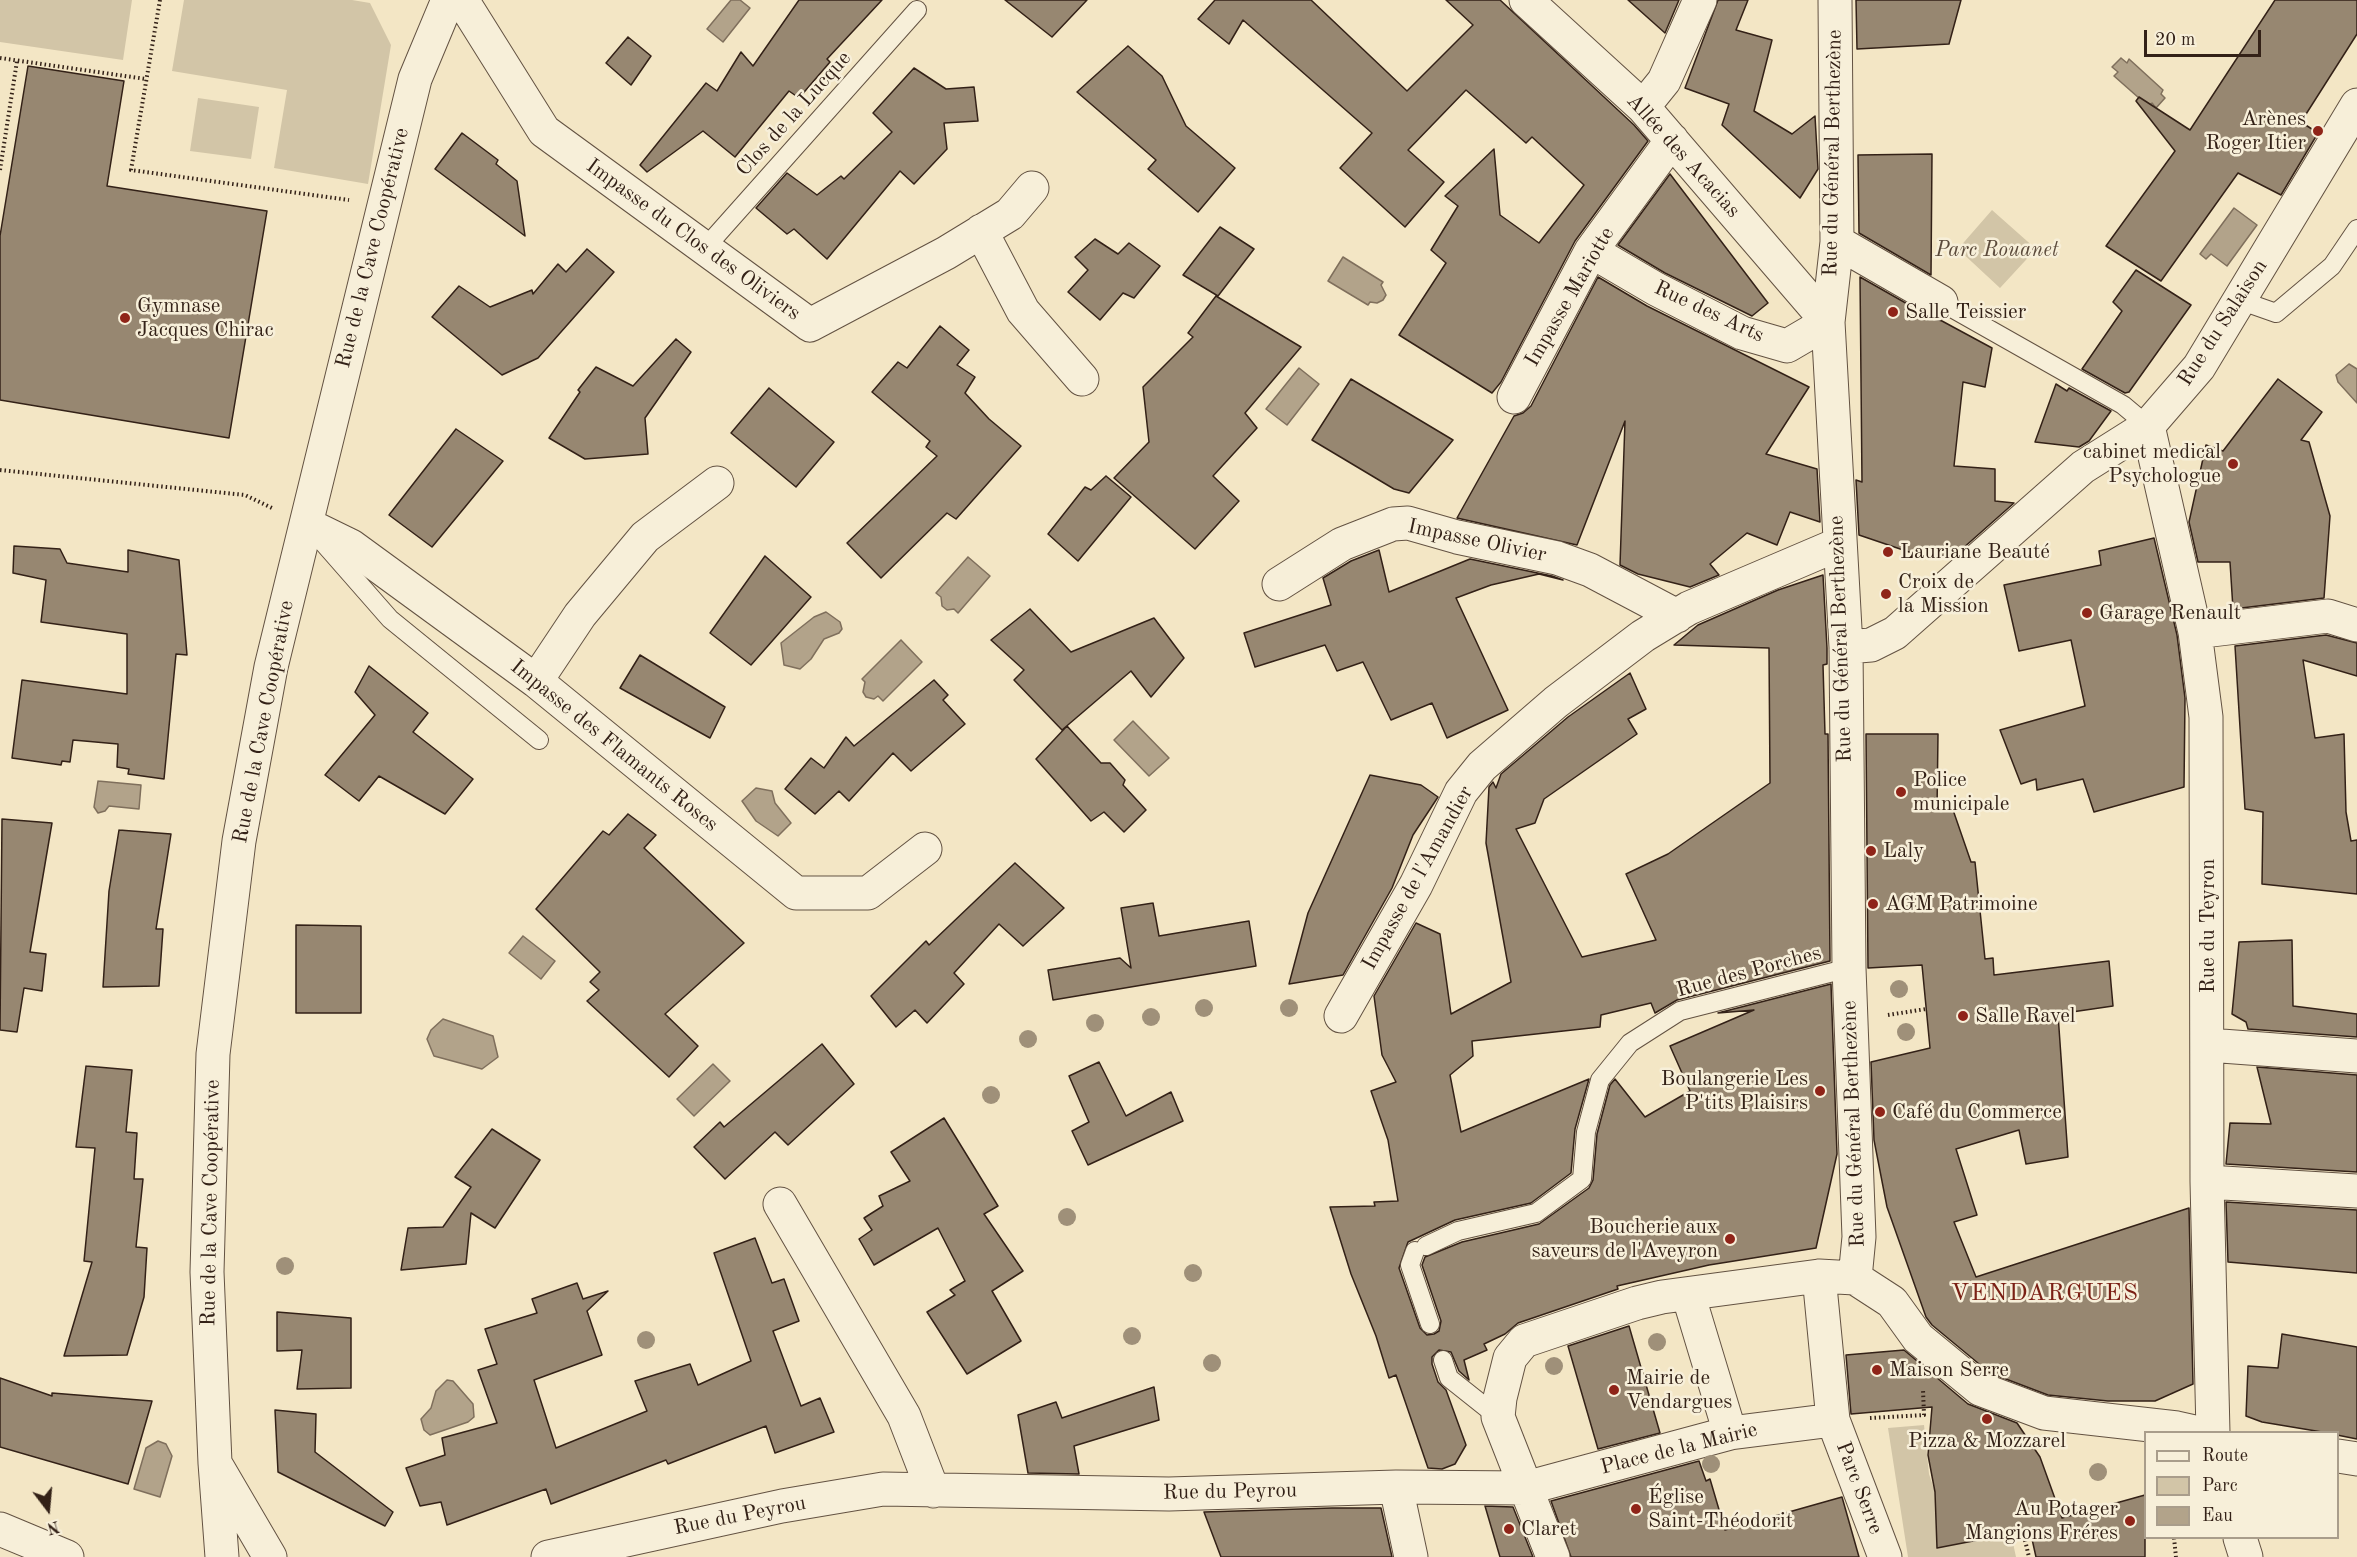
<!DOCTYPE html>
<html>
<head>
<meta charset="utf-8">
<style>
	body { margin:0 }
	#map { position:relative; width:2357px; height:1557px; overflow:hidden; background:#f3e6c5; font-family:"Old Standard TT",serif }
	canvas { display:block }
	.legend { position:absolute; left:2144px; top:1431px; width:195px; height:108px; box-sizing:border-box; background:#f7efd9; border:2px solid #a99d8b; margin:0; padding:8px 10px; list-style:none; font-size:18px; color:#332117 }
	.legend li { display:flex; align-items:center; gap:12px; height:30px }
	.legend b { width:30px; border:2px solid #a99d8b }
	.north { position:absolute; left:18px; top:1479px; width:60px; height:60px; -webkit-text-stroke:4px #f7efd9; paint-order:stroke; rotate:164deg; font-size:16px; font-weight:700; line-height:24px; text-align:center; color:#332117 }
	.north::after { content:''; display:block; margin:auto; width:21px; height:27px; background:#332117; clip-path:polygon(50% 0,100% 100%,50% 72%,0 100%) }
	.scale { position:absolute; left:2144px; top:30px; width:117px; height:27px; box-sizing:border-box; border:3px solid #332117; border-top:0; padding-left:8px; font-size:18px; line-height:21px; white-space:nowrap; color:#332117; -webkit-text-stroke:4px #f7efd9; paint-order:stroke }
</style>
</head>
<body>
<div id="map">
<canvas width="2357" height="1557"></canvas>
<ul class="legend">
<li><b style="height:8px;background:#f7efd9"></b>Route</li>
<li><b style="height:16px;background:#d2c5a7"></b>Parc</li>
<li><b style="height:16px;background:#b2a38a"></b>Eau</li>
</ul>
<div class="north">N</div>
<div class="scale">20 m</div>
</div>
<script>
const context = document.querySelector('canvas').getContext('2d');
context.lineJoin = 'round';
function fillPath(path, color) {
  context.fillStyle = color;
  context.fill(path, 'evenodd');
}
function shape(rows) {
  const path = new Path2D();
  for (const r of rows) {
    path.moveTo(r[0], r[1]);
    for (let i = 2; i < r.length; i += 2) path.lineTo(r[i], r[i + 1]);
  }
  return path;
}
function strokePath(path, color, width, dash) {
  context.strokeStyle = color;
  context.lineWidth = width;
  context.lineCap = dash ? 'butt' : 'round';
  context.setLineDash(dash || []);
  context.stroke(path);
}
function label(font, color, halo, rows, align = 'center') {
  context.font = font + ' "Old Standard TT",serif';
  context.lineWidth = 5;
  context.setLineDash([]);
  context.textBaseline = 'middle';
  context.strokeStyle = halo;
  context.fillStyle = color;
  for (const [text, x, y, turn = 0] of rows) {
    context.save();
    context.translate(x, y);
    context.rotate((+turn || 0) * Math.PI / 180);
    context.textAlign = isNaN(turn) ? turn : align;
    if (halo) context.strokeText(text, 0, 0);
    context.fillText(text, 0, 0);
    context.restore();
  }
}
fillPath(shape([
	[0,0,132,0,123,60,0,42],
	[184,0,352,0,370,3,391,45,368,184,274,168,287,90,172,71],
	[198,98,259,107,251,159,190,151],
	[1992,210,2036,249,2000,288,1958,249],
	[1924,1425,1929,1474,1935,1492,1937,1548,2011,1534,2016,1557,1908,1557,1888,1428]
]), '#d2c5a7');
const water = shape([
	[731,0,740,0,750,8,723,42,707,29,731,0],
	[2121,58,2127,63,2129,59,2163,90,2161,94,2165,98,2156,108,2152,103,2148,106,2114,76,2118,72,2112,67,2121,58],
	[2234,208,2257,225,2227,266,2211,254,2206,259,2200,254,2234,208],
	[1343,257,1383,282,1381,285,1386,295,1383,300,1377,303,1370,302,1368,305,1328,281,1343,257],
	[2349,364,2357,369,2357,403,2338,382,2336,375,2349,364],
	[1299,368,1319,384,1287,425,1266,409,1299,368],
	[968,557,990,576,958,613,954,609,947,610,942,606,941,597,936,593,968,557],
	[826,612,840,622,842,629,839,633,824,639,811,659,800,669,784,665,781,643,814,617,826,612],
	[901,640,922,662,883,701,878,696,874,699,866,697,863,692,865,682,862,679,901,640],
	[1133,721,1169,758,1149,776,1114,740,1133,721],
	[98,781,141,785,139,809,109,806,105,811,98,813,94,807,98,781],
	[756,788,772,791,775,803,791,823,778,836,756,821,742,801,756,788],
	[523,936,555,961,541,979,509,953,523,936],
	[443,1019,493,1036,498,1057,482,1069,434,1056,427,1039,431,1030,443,1019],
	[713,1064,730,1081,694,1116,677,1099,713,1064],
	[447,1380,453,1381,473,1404,474,1417,468,1422,430,1435,424,1430,421,1419,431,1408,436,1391,447,1380],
	[158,1441,166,1444,172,1456,160,1497,134,1489,146,1448,158,1441]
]);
fillPath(water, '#b2a38a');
strokePath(water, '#7f6f5c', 1.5);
const building = shape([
	[799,0,882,0,827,59,830,62,799,98,789,91,735,157,703,131,647,172,640,165,706,83,717,91,741,52,753,66,799,0],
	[1005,0,1087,0,1052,37,1005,0],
	[1215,0,1311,0,1407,91,1473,25,1446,0,1500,0,1634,125,1648,141,1575,241,1501,382,1492,393,1399,335,1446,263,1431,250,1458,206,1445,196,1494,149,1500,215,1539,243,1584,185,1532,137,1526,143,1466,90,1408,150,1444,182,1405,227,1340,168,1372,133,1243,20,1229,44,1198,19,1215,0],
	[1628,0,1679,0,1665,33,1628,0],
	[1718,0,1748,0,1736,30,1772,40,1754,111,1792,134,1815,116,1818,169,1800,198,1722,125,1729,104,1685,88,1718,0],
	[1856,0,1961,0,1949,44,1857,49,1856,0],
	[2275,0,2357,0,2357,34,2301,122,2318,133,2281,195,2238,173,2161,281,2106,246,2175,151,2136,101,2139,97,2190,130,2275,0],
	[628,37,651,56,631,85,606,63,628,37],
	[1128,46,1162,76,1186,126,1235,168,1198,212,1148,169,1156,160,1077,92,1128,46],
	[28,66,124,81,107,186,267,211,229,438,0,400,0,236,28,66],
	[914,68,946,89,974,87,978,121,944,123,947,149,914,184,900,171,827,259,794,229,787,234,756,208,787,173,817,195,841,176,844,179,892,132,873,113,914,68],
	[462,133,498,160,496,164,517,181,525,236,435,169,462,133],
	[1932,154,1931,275,1859,233,1858,155,1932,154],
	[1670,174,1768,303,1752,316,1665,273,1618,245,1670,174],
	[1220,227,1254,249,1218,296,1183,275,1220,227],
	[1095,239,1118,254,1129,243,1160,266,1134,298,1123,293,1100,320,1068,292,1088,270,1075,257,1095,239],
	[587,249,614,272,538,358,502,375,432,317,459,286,490,307,532,290,533,294,558,264,566,272,587,249],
	[2136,270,2191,305,2129,392,2125,393,2082,369,2122,311,2113,302,2136,270],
	[1598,277,1647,306,1809,387,1766,454,1817,469,1820,522,1790,512,1777,545,1747,533,1710,564,1719,575,1690,587,1638,574,1620,565,1625,421,1577,545,1457,518,1514,416,1523,413,1531,406,1598,277],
	[1860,277,1932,318,1942,321,1992,348,1985,387,1963,382,1954,466,1995,469,1995,501,2014,503,1953,557,1912,553,1859,535,1856,480,1862,482,1860,277],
	[1216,296,1301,347,1245,413,1257,428,1213,476,1239,501,1195,549,1114,478,1149,442,1143,387,1193,337,1188,333,1216,296],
	[940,326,969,350,957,365,975,377,965,393,989,419,1021,446,956,519,947,513,881,578,847,543,937,456,926,447,930,441,872,392,898,362,907,368,940,326],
	[676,339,691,352,645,418,648,454,585,459,549,438,580,392,578,390,596,367,633,386,676,339],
	[1351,379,1453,440,1409,493,1394,489,1312,440,1351,379],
	[2278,379,2322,412,2301,440,2309,442,2330,516,2324,598,2233,609,2230,562,2198,562,2189,522,2206,445,2223,451,2278,379],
	[2056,384,2067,391,2069,388,2111,411,2089,441,2079,447,2035,442,2056,384],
	[769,388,834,442,796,487,731,433,769,388],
	[456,429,503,461,432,547,389,515,456,429],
	[1106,476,1131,497,1078,561,1048,534,1085,487,1091,490,1106,476],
	[2154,538,2177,635,2185,698,2184,787,2094,812,2083,779,2037,790,2036,779,2021,784,2000,730,2085,706,2071,640,2019,651,2004,585,2101,565,2099,551,2154,538],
	[14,546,60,549,67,563,128,572,128,550,179,560,187,655,176,654,164,779,128,774,129,769,117,767,118,744,73,740,70,762,62,761,61,765,12,758,22,680,127,694,127,634,41,622,46,580,13,573,14,546],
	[1379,550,1389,592,1470,559,1552,576,1563,580,1539,574,1491,585,1456,598,1508,710,1447,738,1432,703,1391,720,1363,662,1337,671,1325,645,1255,667,1244,633,1331,605,1323,578,1351,561,1379,550],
	[765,556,811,597,751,665,710,633,765,556],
	[1823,575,1827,648,1827,664,1823,665,1825,734,1828,734,1830,961,1677,1000,1655,1013,1651,1003,1601,1015,1600,1027,1472,1041,1473,1056,1450,1075,1461,1132,1589,1079,1575,1129,1571,1173,1531,1203,1455,1220,1408,1242,1399,1268,1420,1328,1427,1335,1434,1334,1439,1331,1441,1321,1422,1265,1425,1257,1462,1242,1539,1224,1589,1188,1593,1180,1597,1134,1610,1085,1615,1079,1645,1117,1690,1091,1670,1046,1754,1010,1718,1013,1831,984,1837,1154,1816,1248,1709,1265,1617,1286,1618,1289,1518,1323,1505,1334,1484,1344,1487,1350,1464,1360,1469,1380,1459,1371,1451,1352,1439,1350,1432,1357,1432,1364,1438,1382,1446,1390,1466,1445,1455,1464,1442,1469,1428,1468,1396,1375,1389,1378,1376,1336,1351,1274,1330,1207,1375,1206,1374,1202,1398,1201,1388,1140,1371,1091,1396,1082,1382,1055,1374,996,1416,923,1440,934,1451,1014,1511,982,1486,843,1489,787,1493,782,1496,788,1501,774,1568,717,1630,673,1646,709,1628,719,1637,734,1544,799,1535,823,1516,829,1582,957,1656,940,1626,874,1668,854,1770,783,1769,648,1674,645,1698,625,1778,590,1823,575],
	[1030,609,1071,652,1154,618,1184,658,1151,697,1131,671,1062,730,1014,680,1024,670,991,640,1030,609],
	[2326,635,2357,643,2357,676,2303,660,2315,738,2344,734,2346,812,2351,841,2357,840,2357,894,2262,884,2263,812,2245,809,2235,646,2326,635],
	[640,655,725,707,710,738,620,688,640,655],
	[369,666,428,713,413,732,473,779,445,814,379,776,359,801,325,775,375,715,355,692,369,666],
	[934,680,948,695,943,700,965,724,911,771,893,753,849,801,839,791,815,814,785,789,811,758,824,768,846,737,854,746,934,680],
	[1067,726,1101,763,1110,763,1125,780,1123,785,1146,810,1124,832,1104,812,1091,821,1036,759,1067,726],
	[1866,734,1938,734,1937,811,1952,807,1971,862,1975,862,1985,959,1993,958,1994,975,2109,961,2113,1006,2058,1014,2068,1157,2026,1164,2019,1130,1956,1149,1977,1215,1954,1222,1976,1277,2189,1208,2193,1384,2155,1401,2108,1401,2048,1395,1990,1373,1932,1325,1926,1317,1887,1207,1874,1140,1871,1062,1930,1048,1922,965,1868,968,1866,734],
	[1370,775,1421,785,1438,797,1413,835,1392,888,1343,975,1289,984,1308,913,1370,775],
	[628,814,656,835,644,848,744,943,665,1014,698,1046,669,1077,587,1001,599,990,590,982,600,972,536,909,603,831,609,835,628,814],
	[2,819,52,823,30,952,46,954,42,991,24,988,17,1032,0,1030,2,819],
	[119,830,171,834,156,929,163,929,159,986,103,987,109,891,119,830],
	[1015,863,1064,908,1023,946,999,924,954,973,964,984,927,1023,915,1010,896,1027,871,996,926,941,929,945,1015,863],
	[1153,903,1159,936,1249,921,1256,966,1053,1000,1048,970,1120,958,1131,968,1121,908,1153,903],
	[296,925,361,926,361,1013,296,1013,296,925],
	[2292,940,2293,1006,2357,1014,2357,1037,2248,1029,2246,1022,2232,1014,2239,942,2292,940],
	[822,1044,854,1084,788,1145,775,1132,725,1179,694,1147,720,1122,724,1127,822,1044],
	[1099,1062,1126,1116,1171,1092,1183,1121,1088,1165,1072,1131,1089,1122,1069,1076,1099,1062],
	[86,1066,132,1070,126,1132,137,1133,134,1179,143,1179,136,1247,147,1248,144,1297,127,1355,64,1356,92,1262,84,1261,95,1148,76,1147,86,1066],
	[2257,1067,2357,1075,2357,1172,2226,1164,2230,1123,2271,1124,2257,1067],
	[944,1118,998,1206,984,1214,1023,1271,992,1291,1021,1341,967,1374,927,1312,955,1295,950,1290,965,1281,938,1228,874,1265,859,1239,872,1230,864,1218,883,1206,879,1196,910,1181,891,1152,944,1118],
	[492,1129,540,1160,495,1228,471,1213,466,1264,401,1270,408,1228,443,1227,471,1187,455,1177,492,1129],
	[2226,1202,2357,1210,2357,1273,2228,1262,2226,1202],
	[755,1238,772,1283,784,1279,799,1321,773,1331,801,1406,820,1398,834,1432,775,1453,766,1426,668,1464,666,1460,551,1504,546,1489,447,1525,441,1502,420,1506,406,1468,445,1455,442,1438,497,1423,478,1370,497,1364,485,1329,537,1313,532,1299,577,1283,583,1299,608,1291,587,1311,602,1355,534,1380,556,1448,647,1411,635,1381,690,1364,698,1385,751,1361,714,1253,755,1238],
	[277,1312,351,1318,351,1388,297,1389,302,1350,277,1351,277,1312],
	[1629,1326,1660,1433,1598,1449,1568,1346,1629,1326],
	[2282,1334,2357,1347,2357,1439,2337,1435,2337,1432,2322,1432,2262,1422,2246,1416,2248,1366,2278,1368,2282,1334],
	[1904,1350,1968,1404,2017,1423,2040,1457,2062,1518,2145,1495,2145,1557,2036,1557,2030,1530,1937,1548,1935,1492,1928,1455,1932,1407,1851,1414,1846,1355,1904,1350],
	[0,1378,52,1396,52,1393,152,1401,128,1484,0,1447,0,1378],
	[1154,1387,1159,1420,1074,1446,1079,1474,1028,1473,1018,1415,1056,1402,1062,1418,1154,1387],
	[275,1410,316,1414,315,1452,393,1512,385,1526,278,1472,275,1410],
	[1699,1461,1706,1481,1710,1479,1725,1530,1842,1497,1859,1557,1571,1557,1551,1501,1699,1461],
	[1485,1506,1513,1507,1533,1557,1500,1557,1485,1506],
	[1332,1508,1381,1508,1392,1557,1221,1557,1204,1512,1332,1508]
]);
fillPath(building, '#978771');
strokePath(building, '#332117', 1.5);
const lane = shape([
	[705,248,917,10],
	[2239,300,2276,313,2332,266,2357,229],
	[1941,302,2123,405,2148,426],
	[319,538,390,619,539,740],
	[1426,1246,1458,1231,1536,1213,1582,1179,1586,1132,1600,1080,1630,1043,1680,1011,1849,968],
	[1415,1251,1410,1265,1430,1324],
	[1443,1360,1449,1378,1498,1417]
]);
const street = shape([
	[462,0,544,131,810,325,946,253,1010,214,1032,188],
	[1526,0,1643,107,1828,322],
	[1835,0,1837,242,1828,322,1846,647,1849,968,1859,1237,1855,1278],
	[1643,107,1664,81,1700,0],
	[981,231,1023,311,1082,379],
	[1837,242,1941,302],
	[1591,251,1656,289,1742,333,1787,346,1828,322],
	[1514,397,1591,251,1672,140],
	[2148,426,2195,632,2206,717,2207,1182,2213,1432],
	[308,525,351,546,536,681,796,893,868,893,925,849],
	[1279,584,1342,544,1393,524,1408,523,1457,537,1557,558,1590,570,1677,616],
	[2195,632,2328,616,2357,625],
	[1846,647,1871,645,1895,633,2083,467,2148,426,2199,367,2357,105],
	[536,681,580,615,645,537,717,483],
	[1341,1016,1416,885,1461,792,1482,766,1556,702,1643,636,1689,608,1839,544],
	[2208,1045,2357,1056],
	[2207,1182,2357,1191],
	[780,1204,904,1416,933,1491],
	[1819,1276,1833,1420,1885,1557],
	[1855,1278,1892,1302,1918,1338,1980,1389,2044,1413,2177,1428,2195,1432],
	[1688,1294,1730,1433],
	[2338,1456,2357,1459],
	[215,1463,207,1272,213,1054,239,841,271,667,415,79,448,0],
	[1396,1487,1411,1557],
	[0,1529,67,1557],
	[2240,1538,2246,1557],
	[222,1557,215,1463,270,1557],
	[548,1557,782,1506,883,1489,1169,1494,1396,1487,1526,1488,1730,1433,1833,1420],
	[1553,1557,1498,1417,1500,1398,1510,1358,1524,1341,1637,1303,1662,1297,1819,1276,1855,1278]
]);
strokePath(lane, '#635242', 20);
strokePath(street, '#635242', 35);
strokePath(shape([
	[160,0,131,170,349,200],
	[0,58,146,79],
	[0,170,17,61],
	[0,470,245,495,272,508],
	[1888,1015,1926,1009],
	[1870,1418,1924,1415,1923,1390],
	[2024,1536,2029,1557],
	[2174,1538,2176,1557]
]), '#332117', 4, [1.5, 3]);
strokePath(lane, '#f7efd9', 18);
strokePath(street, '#f7efd9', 33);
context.fillStyle = '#9f9079';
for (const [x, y] of [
	[1899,989],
	[1204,1008],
	[1289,1008],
	[1151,1017],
	[1095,1023],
	[1906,1032],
	[1028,1039],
	[991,1095],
	[1067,1217],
	[285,1266],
	[1193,1273],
	[1132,1336],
	[646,1340],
	[1657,1342],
	[1212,1363],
	[1554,1366],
	[1711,1464],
	[2098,1472]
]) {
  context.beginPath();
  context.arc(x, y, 9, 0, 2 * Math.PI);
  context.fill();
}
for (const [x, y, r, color] of [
	[2318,131,6,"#8f2418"],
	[1893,312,6,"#8f2418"],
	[125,318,6,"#8f2418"],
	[2233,464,6,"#8f2418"],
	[1888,552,6,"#8f2418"],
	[1886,594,6,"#8f2418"],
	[2087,613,6,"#8f2418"],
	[1901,792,6,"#8f2418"],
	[1871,851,6,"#8f2418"],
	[1873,904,6,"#8f2418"],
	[1963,1016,6,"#8f2418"],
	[1820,1091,6,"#8f2418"],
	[1880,1112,6,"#8f2418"],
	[1730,1239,6,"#8f2418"],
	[1877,1370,6,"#8f2418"],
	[1614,1390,6,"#8f2418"],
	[1987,1419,6,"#8f2418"],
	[1636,1509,6,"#8f2418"],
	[2130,1521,6,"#8f2418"],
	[1509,1529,6,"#8f2418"]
]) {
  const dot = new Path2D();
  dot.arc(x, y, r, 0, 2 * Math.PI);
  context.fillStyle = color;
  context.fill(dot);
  strokePath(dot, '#f7efd9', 2);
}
label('21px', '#332117', '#f7efd9', [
	["Clos de la Lucque",794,114,-48],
	["Rue du Général Berthezène",1833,153,-89],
	["Allée des Acacias",1683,156,48],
	["Impasse du Clos des Oliviers",693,240,36],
	["Rue de la Cave Coopérative",373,248,-76],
	["Impasse Mariotte",1570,297,-60],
	["Rue des Arts",1709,312,25],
	["Rue du Salaison",2223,323,-57],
	["Impasse Olivier",1477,541,12],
	["Rue du Général Berthezène",1841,639,-92],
	["Rue de la Cave Coopérative",264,722,-79],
	["Impasse des Flamants Roses",614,746,39],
	["Impasse de l'Amandier",1418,878,-61],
	["Rue du Teyron",2208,926,-90],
	["Rue des Porches",1749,972,-15],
	["Rue du Général Berthezène",1854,1124,-92],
	["Rue de la Cave Coopérative",211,1203,-89],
	["Place de la Mairie",1679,1449,-14],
	["Parc Serre",1859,1488,69],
	["Rue du Peyrou",1230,1492,-1],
	["Rue du Peyrou",740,1516,-11]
]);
label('21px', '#332117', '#f7efd9', [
	["Arènes",2306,119,"right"],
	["Roger Itier",2306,143,"right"],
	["Gymnase",137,306],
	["Jacques Chirac",137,330],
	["Salle Teissier",1905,312],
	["cabinet medical",2221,452,"right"],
	["Psychologue",2221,476,"right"],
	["Lauriane Beauté",1900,552],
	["Croix de",1898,582],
	["la Mission",1898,606],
	["Garage Renault",2099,613],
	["Police",1913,780],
	["municipale",1913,804],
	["Laly",1883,851],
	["AGM Patrimoine",1885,904],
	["Salle Ravel",1975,1016],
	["Boulangerie Les",1808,1079,"right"],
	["P'tits Plaisirs",1808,1103,"right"],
	["Café du Commerce",1892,1112],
	["Boucherie aux",1718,1227,"right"],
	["saveurs de l'Aveyron",1718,1251,"right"],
	["Maison Serre",1889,1370],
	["Mairie de",1626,1378],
	["Vendargues",1626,1402],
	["Pizza & Mozzarel",1987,1441,"center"],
	["Église",1648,1497],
	["Saint-Théodorit",1648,1521],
	["Au Potager",2118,1509,"right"],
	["Mangions Fréres",2118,1533,"right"],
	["Claret",1521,1529]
], 'left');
label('italic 21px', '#5b4a3b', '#f7efd9', [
	["Parc Rouanet",1997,250]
]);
context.letterSpacing = '1.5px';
label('24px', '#7a1f14', '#f7efd9', [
	["VENDARGUES",2045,1294]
]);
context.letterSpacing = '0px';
</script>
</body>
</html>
